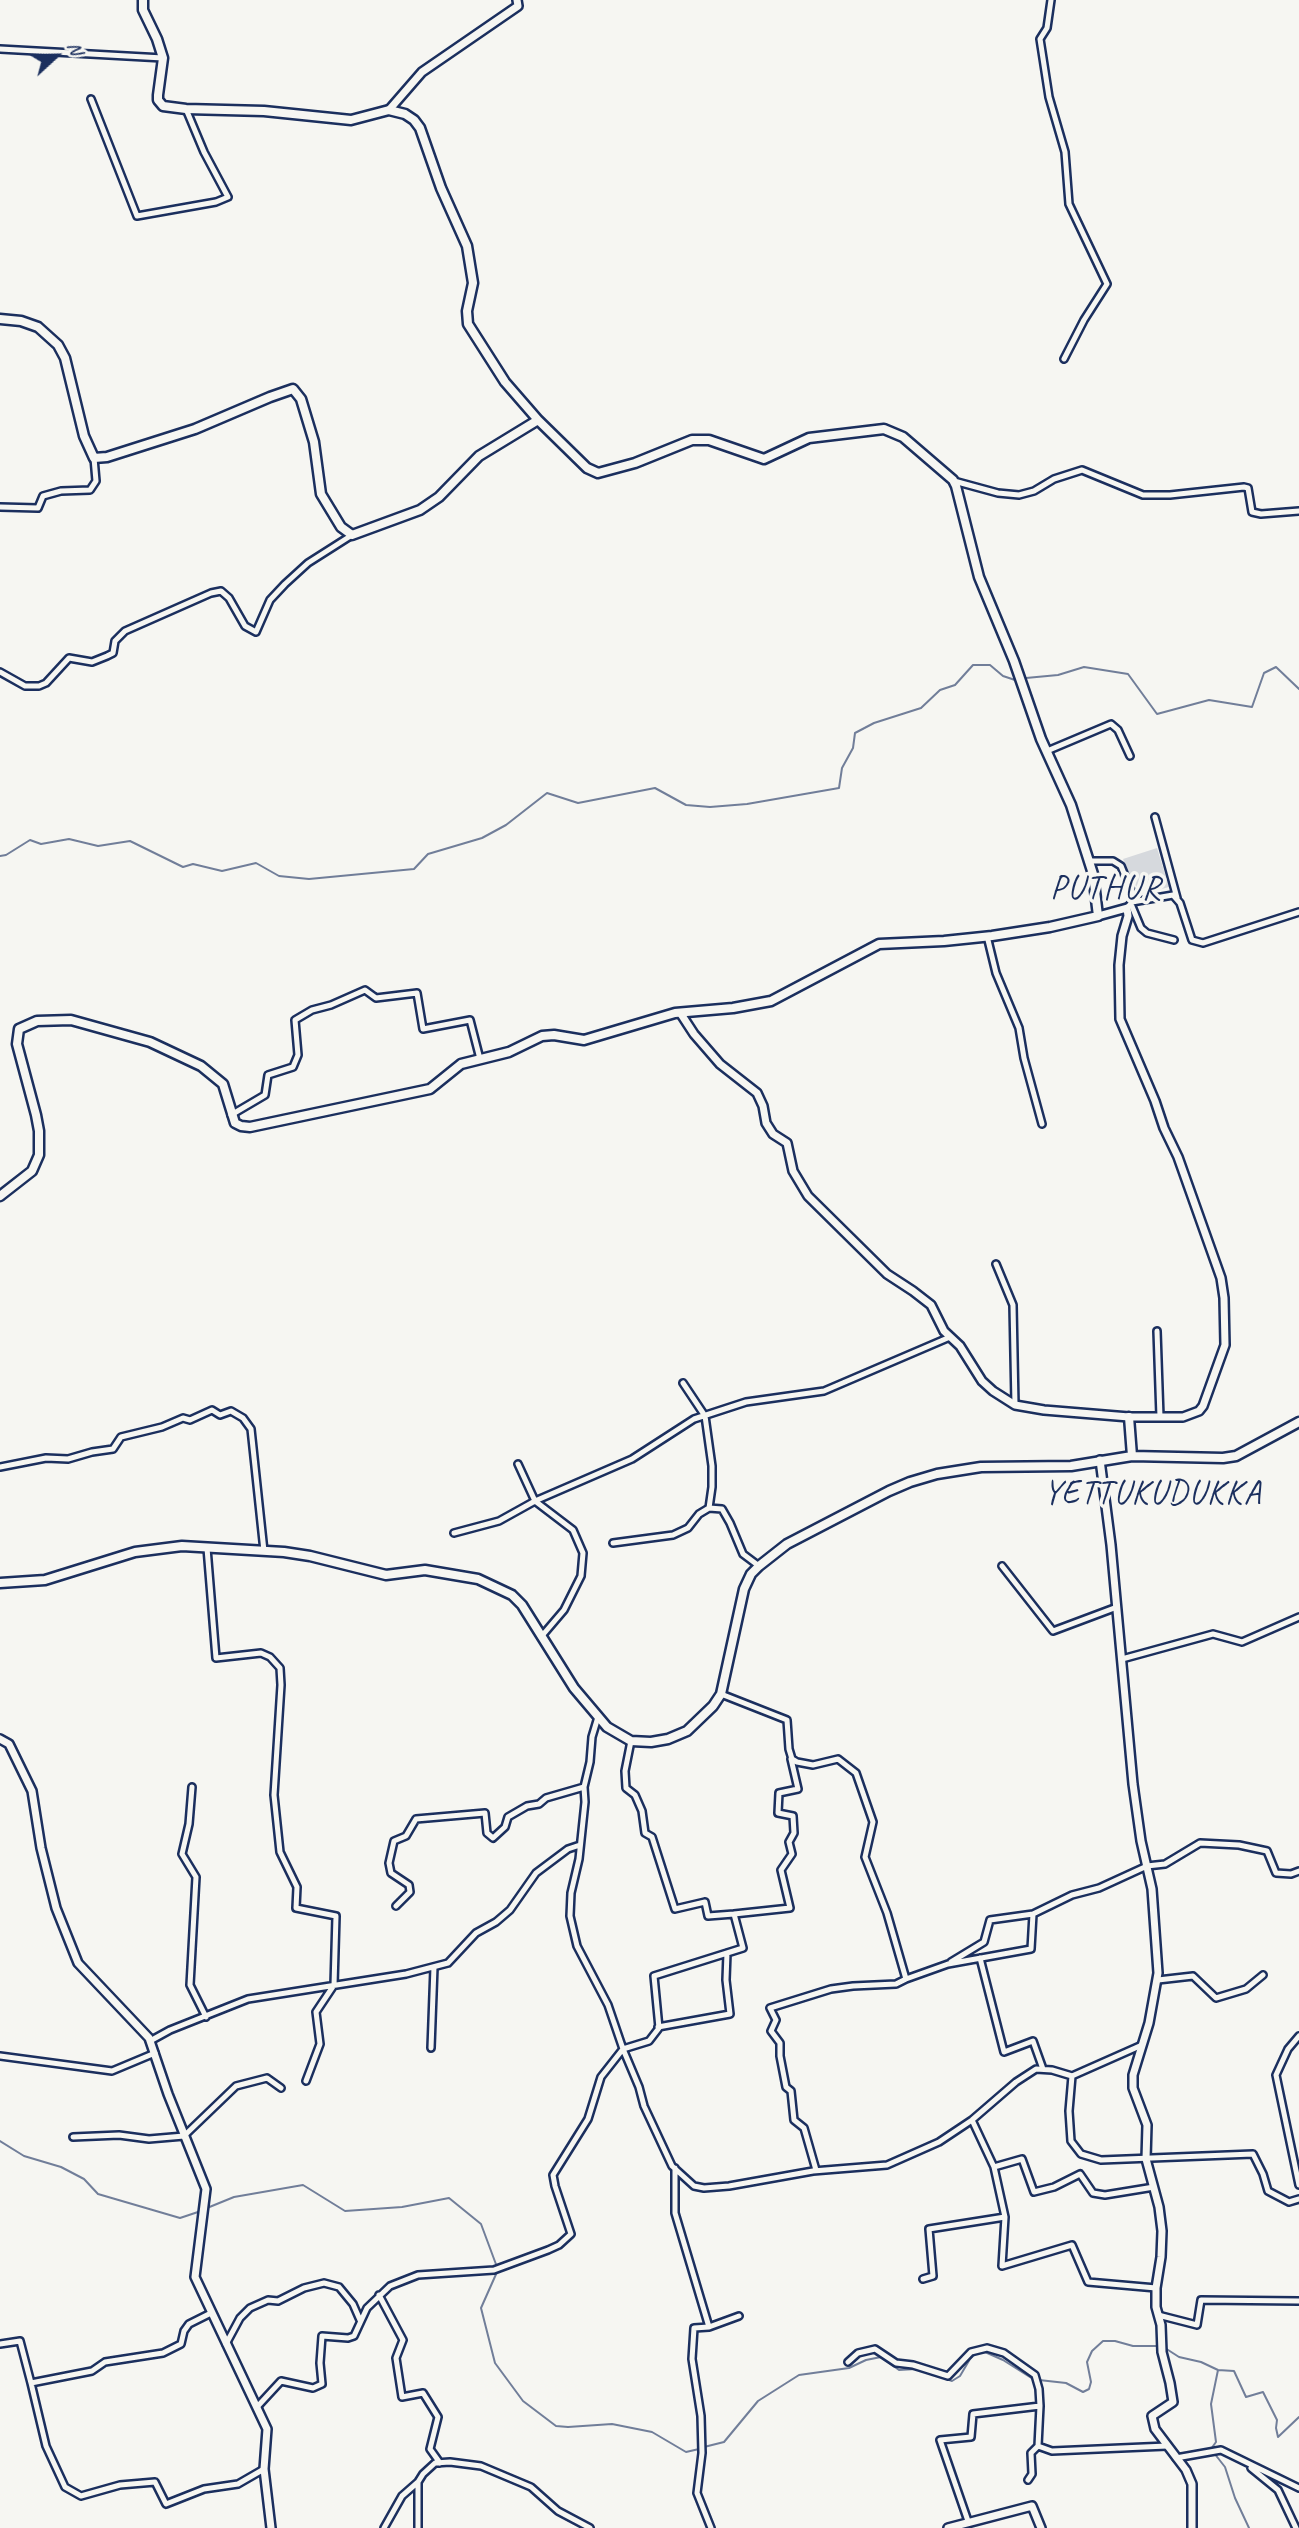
<!DOCTYPE html>
<html>
<head>
<meta charset="utf-8">
<style>
	body { margin:0 }
	#map { position:relative; width:1299px; height:2528px; overflow:hidden; background:#f6f6f2; font-family:Caveat,sans-serif }
	canvas { display:block }
	.north { position:absolute; left:21px; top:21px; width:70px; height:70px; -webkit-text-stroke:5px #f6f6f2; paint-order:stroke; rotate:68deg; font-size:19px; font-weight:700; line-height:28px; text-align:center; color:#1b2f5e }
	.north::after { content:''; display:block; margin:auto; width:24px; height:32px; background:#1b2f5e; clip-path:polygon(50% 0,100% 100%,50% 72%,0 100%) }
</style>
</head>
<body>
<div id="map">
<canvas width="1299" height="2528"></canvas>
<div class="north">N</div>
</div>
<script>
const context = document.querySelector('canvas').getContext('2d');
context.lineJoin = 'round';
function fillPath(path, color) {
  context.fillStyle = color;
  context.fill(path, 'evenodd');
}
function shape(rows) {
  const path = new Path2D();
  for (const r of rows) {
    path.moveTo(r[0], r[1]);
    for (let i = 2; i < r.length; i += 2) path.lineTo(r[i], r[i + 1]);
  }
  return path;
}
function strokePath(path, color, width, dash) {
  context.strokeStyle = color;
  context.lineWidth = width;
  context.lineCap = dash ? 'butt' : 'round';
  context.setLineDash(dash || []);
  context.stroke(path);
}
function label(font, color, halo, rows, align = 'center') {
  context.font = font + ' Caveat,sans-serif';
  context.lineWidth = 7;
  context.setLineDash([]);
  context.textBaseline = 'middle';
  context.strokeStyle = halo;
  context.fillStyle = color;
  for (const [text, x, y, turn = 0] of rows) {
    context.save();
    context.translate(x, y);
    context.rotate((+turn || 0) * Math.PI / 180);
    context.textAlign = isNaN(turn) ? turn : align;
    if (halo) context.strokeText(text, 0, 0);
    context.fillText(text, 0, 0);
    context.restore();
  }
}
fillPath(shape([
	[1157,848,1169,887,1140,895,1123,859]
]), '#d6d9dd');
strokePath(shape([
	[1026,678,1058,675,1084,667,1128,674,1157,714,1209,700,1252,707,1264,673,1276,667,1299,689],
	[0,856,6,855,30,840,41,844,69,839,98,846,130,841,183,867,193,864,222,871,256,863,279,876,309,879,414,869,428,854,482,838,506,825,547,793,578,803,655,788,686,805,710,807,747,804,839,788,842,768,853,748,855,733,874,723,921,708,940,690,955,685,973,665,990,665,1003,676,1015,680],
	[0,2141,24,2156,61,2167,84,2179,98,2194,180,2218,198,2212],
	[207,2208,234,2197,303,2185,345,2211,402,2207,449,2198,481,2224,497,2267],
	[497,2272,481,2308,495,2363,523,2401,556,2426,568,2427,612,2424,652,2432,686,2452,699,2449],
	[1165,2348,1179,2357,1201,2362,1218,2370,1234,2371,1246,2397,1263,2392,1277,2420,1276,2428,1278,2437,1299,2417],
	[925,2371,952,2381,960,2376,970,2359,975,2354,985,2352,1003,2360,1033,2379],
	[1039,2380,1066,2383,1083,2392,1089,2389,1091,2382,1087,2362,1092,2351,1103,2341,1115,2341,1133,2346,1157,2346],
	[704,2447,724,2442,758,2401,799,2375,849,2368,866,2360,881,2357,899,2370,916,2369],
	[1211,2449,1216,2442,1211,2404,1218,2370],
	[1214,2453,1225,2467,1235,2498,1249,2528]
]), '#717e99', 2);
const minor = shape([
	[1051,0,1047,28,1040,39,1049,97,1065,152,1069,204,1107,284,1084,320,1064,359],
	[0,49,163,58],
	[91,99,137,216,216,202,228,197,204,152,186,109],
	[954,481,998,493,1019,495,1034,491,1054,479,1082,470,1143,495,1170,495,1244,487,1248,488,1252,512,1261,514,1299,511],
	[0,507,38,508,43,496,61,491,90,490,96,481,94,458],
	[0,672,25,686,39,686,46,683,69,658,92,662,107,656,113,653,115,641,125,631,211,593,221,591,229,598,245,626,256,632,270,600,285,584,308,563,352,535],
	[1047,751,1111,724,1118,730,1130,756],
	[1155,817,1177,898],
	[1089,861,1113,861,1121,866,1132,893,1132,902],
	[1131,904,1141,928,1147,933,1174,940],
	[1127,908,1132,902,1173,895,1180,903,1192,940,1203,943,1299,912],
	[987,936,996,973,1019,1028,1024,1058,1042,1124],
	[231,1115,265,1095,268,1075,293,1067,298,1055,295,1020,312,1010,331,1005,365,990,376,998,417,993,423,1029,470,1020,480,1059],
	[996,1264,1013,1305,1015,1405],
	[1157,1331,1160,1417],
	[683,1383,705,1416,712,1466,712,1487,709,1508,722,1509,730,1523,743,1554,759,1566],
	[518,1464,535,1501,573,1530,583,1553,581,1576,564,1610,541,1637],
	[0,1467,46,1458,68,1459,92,1452,113,1449,121,1437,162,1427,183,1418,190,1420,212,1410,220,1415,231,1411,243,1418,251,1429,264,1551],
	[454,1533,499,1521,535,1501,632,1459,694,1419,746,1402,824,1391,950,1337],
	[613,1543,673,1535,688,1528,699,1514,709,1508],
	[207,1548,216,1658,261,1653,270,1657,280,1668,281,1685,274,1795,280,1852,297,1887,296,1908,336,1916,334,1985,316,2012,320,2044,306,2081],
	[1002,1566,1053,1631,1117,1607],
	[1122,1659,1213,1634,1242,1642,1299,1617],
	[721,1694,787,1720,789,1749,792,1759,797,1762,813,1765,838,1759,856,1773,873,1822,865,1857,887,1913,906,1979,948,1964,1031,1949,1033,1914,1072,1895,1099,1888,1147,1866,1165,1864,1200,1843,1239,1845,1267,1851,1276,1873,1291,1874,1299,1871],
	[598,1717,592,1737,590,1762,584,1787,585,1802,579,1859,571,1893,570,1916,577,1946,608,2005,623,2049,649,2041,659,2028,654,1976,743,1948,734,1914,708,1916,705,1902,675,1909,652,1837,645,1833,642,1811,635,1795,626,1788,625,1771,631,1741],
	[192,1787,189,1824,182,1854,196,1877,190,1985,206,2017],
	[396,1906,410,1892,409,1885,391,1873,389,1863,394,1841,406,1836,416,1819,485,1813,487,1833,493,1838,505,1827,508,1817,527,1806,539,1804,546,1798,584,1787],
	[734,1914,790,1908,781,1870,792,1854,789,1842,794,1833,793,1816,778,1813,779,1793,798,1789,791,1759],
	[980,1958,1004,2052,1033,2041,1043,2069],
	[951,1962,984,1942,990,1920,1033,1914],
	[1158,1980,1193,1976,1216,1998,1246,1989,1263,1975],
	[658,2027,730,2014,726,1980,727,1953],
	[1299,2036,1288,2049,1276,2075,1299,2185],
	[150,2041,170,2030,248,1999,406,1974,448,1963,476,1933,496,1922,510,1910,536,1873,568,1849,580,1845],
	[431,2048,434,1967],
	[0,2056,112,2071,155,2053],
	[1072,2076,1069,2111,1071,2141,1081,2154,1101,2160,1253,2154,1263,2174,1268,2191,1289,2202,1299,2199],
	[972,2120,994,2167,1022,2159,1034,2192,1054,2187,1080,2174,1093,2193,1105,2195,1154,2187],
	[73,2137,119,2135,149,2139,184,2136,236,2086,267,2078,281,2088],
	[675,2168,675,2213,709,2327,739,2316],
	[816,2170,804,2128,794,2120,791,2091,786,2087,780,2056,780,2043,771,2031,776,2020,770,2008,831,1989,853,1986,896,1984,906,1979],
	[1005,2217,1002,2266,1072,2245,1088,2282,1156,2288],
	[923,2279,933,2276,929,2229,1005,2217,994,2167],
	[379,2295,403,2340,396,2358,402,2397,423,2393,438,2417,430,2449,440,2463],
	[1158,2315,1197,2325,1201,2300,1299,2301],
	[709,2327,694,2328,692,2359,701,2416,702,2453,697,2493,711,2528],
	[0,2344,20,2341,31,2383,92,2371,105,2362,163,2353,181,2344,184,2331,189,2324,211,2313],
	[226,2344,240,2318,250,2308,268,2300,278,2301,304,2288,324,2283,339,2287,353,2304,360,2320],
	[848,2362,858,2353,875,2349,896,2363,913,2365,948,2376,971,2352,987,2348,1004,2353,1035,2375,1039,2389,1040,2406],
	[31,2383,46,2446,65,2487,81,2496,120,2485,155,2482,166,2504,204,2489,238,2484,264,2469],
	[257,2407,281,2381,313,2388,322,2384,320,2363,322,2336,348,2338,354,2336,367,2308,390,2286,418,2275,494,2270,548,2250,559,2245,571,2234,555,2186,553,2175,588,2119,601,2077,623,2049,639,2087,644,2106,672,2166,694,2186,704,2188,729,2186,813,2171,887,2165,939,2142,972,2120,1016,2082,1036,2069,1052,2070,1072,2076,1142,2045],
	[1176,2458,1221,2450,1299,2488],
	[1251,2468,1278,2490,1296,2528],
	[1028,2480,1032,2474,1031,2453,1038,2446],
	[968,2521,940,2440,971,2437,973,2414,1040,2406,1038,2446,1052,2451,1167,2446],
	[384,2528,402,2496,418,2482,423,2474,435,2463,450,2462,481,2466,531,2487,558,2511,590,2528],
	[418,2528,418,2482]
]);
const tertiary = shape([
	[389,110,422,72,518,6,517,0],
	[681,1014,694,1034,720,1064,757,1093,763,1106,766,1123,773,1134,787,1143,793,1171,808,1196,887,1274,913,1291,931,1305,944,1331,960,1346,982,1381,993,1391,1015,1405,1044,1410,1129,1417,1183,1417,1199,1411,1203,1406,1225,1345,1224,1298,1221,1278,1178,1157,1164,1128,1155,1101,1120,1019,1119,965,1122,936,1128,916,1127,908,1098,916],
	[1100,1460,1111,1545,1133,1784,1141,1841,1152,1889,1158,1973,1149,2023,1133,2075,1133,2088,1147,2125,1146,2159,1159,2207,1162,2231,1161,2257,1156,2288,1156,2307,1161,2325,1162,2352,1170,2383,1173,2402,1152,2416,1155,2429,1186,2470,1192,2484,1192,2528],
	[0,1739,9,1744,32,1791,41,1848,56,1908,78,1963,149,2038,168,2094,206,2189,195,2277,267,2429,264,2469,271,2528],
	[948,2528,1032,2506,1041,2528]
]);
const secondary = shape([
	[143,0,143,10,157,39,163,58,158,95,158,100,163,106,186,109,264,111,351,120,389,110,405,114,414,120,420,128,441,188,467,246,473,283,467,311,468,324,505,382,538,420],
	[0,319,21,321,38,327,58,345,65,358,84,436,94,458,107,457,195,429,270,397,293,389,301,399,314,442,321,494,341,527,352,535,420,510,439,497,479,456,538,420,587,468,598,473,635,463,692,440,709,440,764,459,809,438,884,429,903,437,953,480,956,486,979,577,1014,661,1041,739,1071,805,1093,874,1098,916,1050,927,992,936,944,941,879,944,771,1001,733,1008,675,1013,584,1040,554,1035,542,1036,509,1052,461,1064,430,1089,250,1127,241,1126,235,1123,223,1084,201,1066,150,1042,71,1020,37,1021,19,1029,17,1044,36,1115,39,1131,39,1155,32,1171,0,1196],
	[1129,1417,1132,1456],
	[0,1583,45,1580,135,1552,182,1546,284,1552,310,1556,386,1575,425,1570,478,1579,512,1595,522,1605,574,1688,607,1727,631,1741,651,1742,668,1739,687,1731,713,1706,721,1694,744,1589,751,1574,759,1566,787,1544,889,1491,910,1482,937,1474,981,1467,1071,1466,1132,1456,1223,1458,1236,1456,1299,1422]
]);
strokePath(minor, '#1b2f5e', 10);
strokePath(tertiary, '#1b2f5e', 12);
strokePath(secondary, '#1b2f5e', 13);
strokePath(minor, '#f6f6f2', 5);
strokePath(tertiary, '#f6f6f2', 7);
strokePath(secondary, '#f6f6f2', 8);
context.letterSpacing = '2px';
label('33px', '#1b2f5e', '#f6f6f2', [
	["PUTHUR",1106,889],
	["YETTUKUDUKKA",1153,1494]
]);
context.letterSpacing = '0px';
</script>
</body>
</html>
